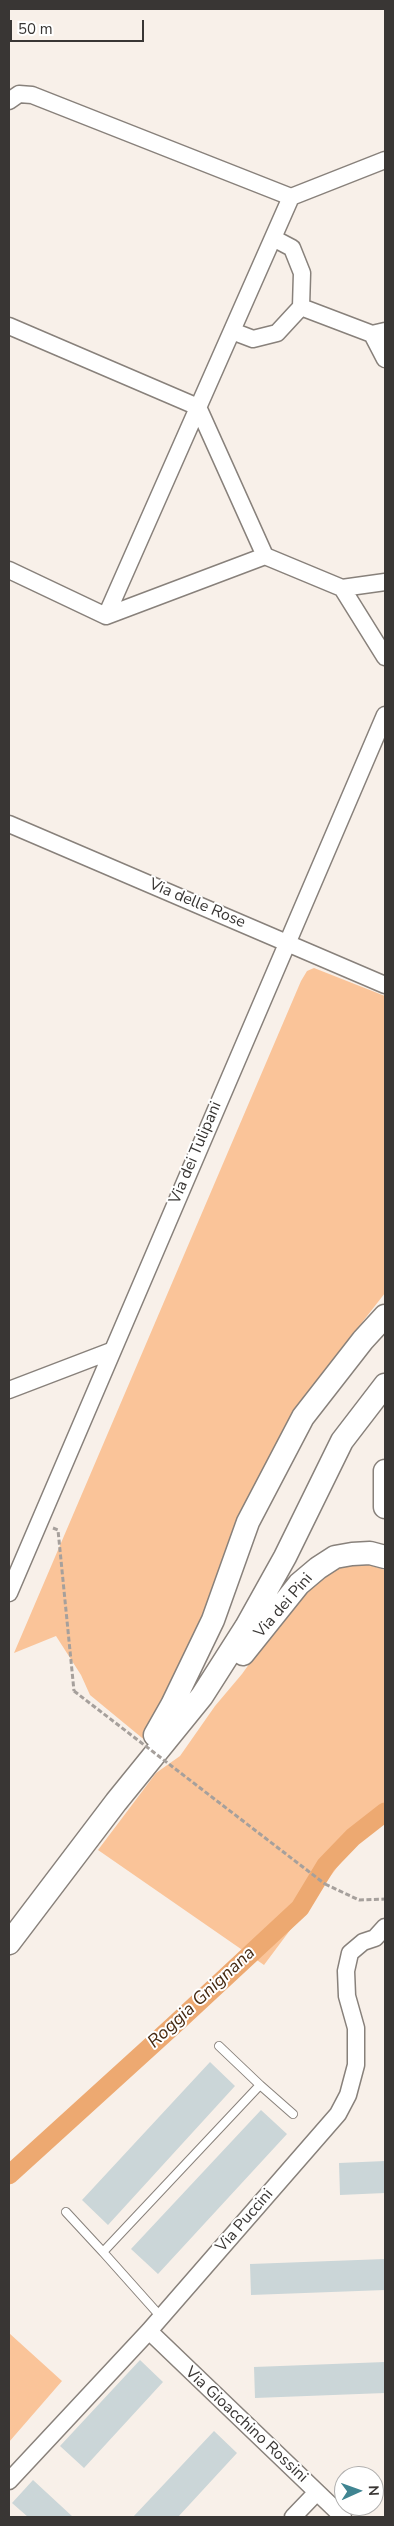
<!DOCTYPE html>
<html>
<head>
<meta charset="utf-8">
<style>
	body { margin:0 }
	#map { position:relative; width:394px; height:2526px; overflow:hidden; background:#f8f0e9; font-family:"Nunito Sans",sans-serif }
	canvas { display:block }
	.frame { position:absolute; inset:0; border:10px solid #393634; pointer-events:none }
	.north { position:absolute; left:334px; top:2466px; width:50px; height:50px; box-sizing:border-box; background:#fff; border:1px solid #b0afae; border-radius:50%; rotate:88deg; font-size:14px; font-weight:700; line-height:20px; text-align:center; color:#393634 }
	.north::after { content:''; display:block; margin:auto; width:18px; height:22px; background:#408592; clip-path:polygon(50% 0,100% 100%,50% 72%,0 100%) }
	.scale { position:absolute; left:10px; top:20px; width:134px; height:22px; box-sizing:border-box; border:2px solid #393634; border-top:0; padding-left:6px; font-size:15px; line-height:18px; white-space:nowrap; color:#393634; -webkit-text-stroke:4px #fff; paint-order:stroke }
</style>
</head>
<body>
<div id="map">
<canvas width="394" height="2526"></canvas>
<div class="frame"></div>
<div class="north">N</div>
<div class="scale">50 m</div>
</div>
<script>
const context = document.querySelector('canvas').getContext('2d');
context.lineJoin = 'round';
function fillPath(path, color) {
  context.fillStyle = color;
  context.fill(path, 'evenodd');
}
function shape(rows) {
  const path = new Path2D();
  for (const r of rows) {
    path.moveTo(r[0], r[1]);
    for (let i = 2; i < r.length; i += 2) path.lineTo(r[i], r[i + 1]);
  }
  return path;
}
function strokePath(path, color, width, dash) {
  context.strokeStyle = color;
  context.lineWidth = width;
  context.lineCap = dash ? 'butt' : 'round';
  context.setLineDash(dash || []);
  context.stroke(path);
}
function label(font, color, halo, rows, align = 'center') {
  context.font = font + ' "Nunito Sans",sans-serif';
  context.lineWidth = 4;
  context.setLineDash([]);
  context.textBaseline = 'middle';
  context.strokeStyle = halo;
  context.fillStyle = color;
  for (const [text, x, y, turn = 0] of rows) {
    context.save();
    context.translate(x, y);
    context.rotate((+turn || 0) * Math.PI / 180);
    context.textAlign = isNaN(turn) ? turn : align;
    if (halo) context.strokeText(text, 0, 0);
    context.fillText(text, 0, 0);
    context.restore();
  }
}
fillPath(shape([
	[314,968,385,996,385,1293,332,1361,299,1411,147,1742,90,1695,81,1675,56,1636,14,1653,301,981,307,971],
	[363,1563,385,1570,385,1819,359,1838,264,1965,98,1850,156,1773,180,1756,215,1706,242,1674,292,1604,317,1578,335,1568],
	[9,2333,62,2381,9,2442]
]), '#fac499');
strokePath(shape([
	[9,2175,173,2026,300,1908,326,1865,353,1837,385,1812]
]), '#eda971', 19);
fillPath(shape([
	[210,2062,235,2086,108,2225,82,2200],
	[261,2110,287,2134,158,2274,131,2249],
	[385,2161,385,2193,340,2195,339,2163],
	[385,2259,385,2290,251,2295,250,2264],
	[140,2360,163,2382,84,2468,60,2446],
	[385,2362,385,2393,255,2398,254,2367],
	[214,2431,237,2453,178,2517,133,2517],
	[33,2480,73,2517,28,2517,12,2503]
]), '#cbd6d8');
const lane = shape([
	[219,2046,260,2085],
	[66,2212,103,2252],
	[161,2317,103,2252,260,2085,293,2114]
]);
const street = shape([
	[9,101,19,94,32,95,291,197,385,160],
	[301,307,372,334,385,331],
	[9,326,198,407,265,556],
	[232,331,253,339,277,333,301,307,302,273,292,248,273,238],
	[372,334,385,359],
	[9,570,106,616,265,556,342,588,385,582],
	[342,588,385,657],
	[106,616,291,197],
	[9,824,385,985],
	[9,1390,111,1351],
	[9,1593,385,715],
	[149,2331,343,2517],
	[9,2481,149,2331,338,2114,348,2095,356,2065,356,2028,347,1996,346,1971,350,1953,363,1942,375,1938,385,1927],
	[293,2517,317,2492]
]);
const secondary = shape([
	[385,1471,385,1507],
	[243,1654,299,1584,318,1568,335,1557,352,1554,370,1553,385,1557],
	[155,1735,172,1705,213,1620,248,1522,303,1417,363,1340,385,1316],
	[9,1943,116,1802,202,1696,246,1627,285,1557,342,1441,385,1385]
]);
strokePath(lane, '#88817b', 10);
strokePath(street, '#88817b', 19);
strokePath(secondary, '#88817b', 25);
strokePath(shape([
	[53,1528,58,1530,74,1691],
	[325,1884,359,1900,385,1899]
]), '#a6a09c', 3, [5, 2.5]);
strokePath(lane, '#fff', 8);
strokePath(street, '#fff', 16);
strokePath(secondary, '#fff', 22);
strokePath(shape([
	[74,1691,325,1884]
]), '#a6a09c', 3, [5, 2.5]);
label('16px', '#393634', '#fff', [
	["Via delle Rose",197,904,23],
	["Via dei Tulipani",196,1153,-67],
	["Via dei Pini",284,1606,-49],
	["Via Puccini",245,2221,-49],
	["Via Gioacchino Rossini",246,2425,43]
]);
label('italic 18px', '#462a12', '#fff', [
	["Roggia Gnignana",202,1998,-43]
]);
</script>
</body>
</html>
